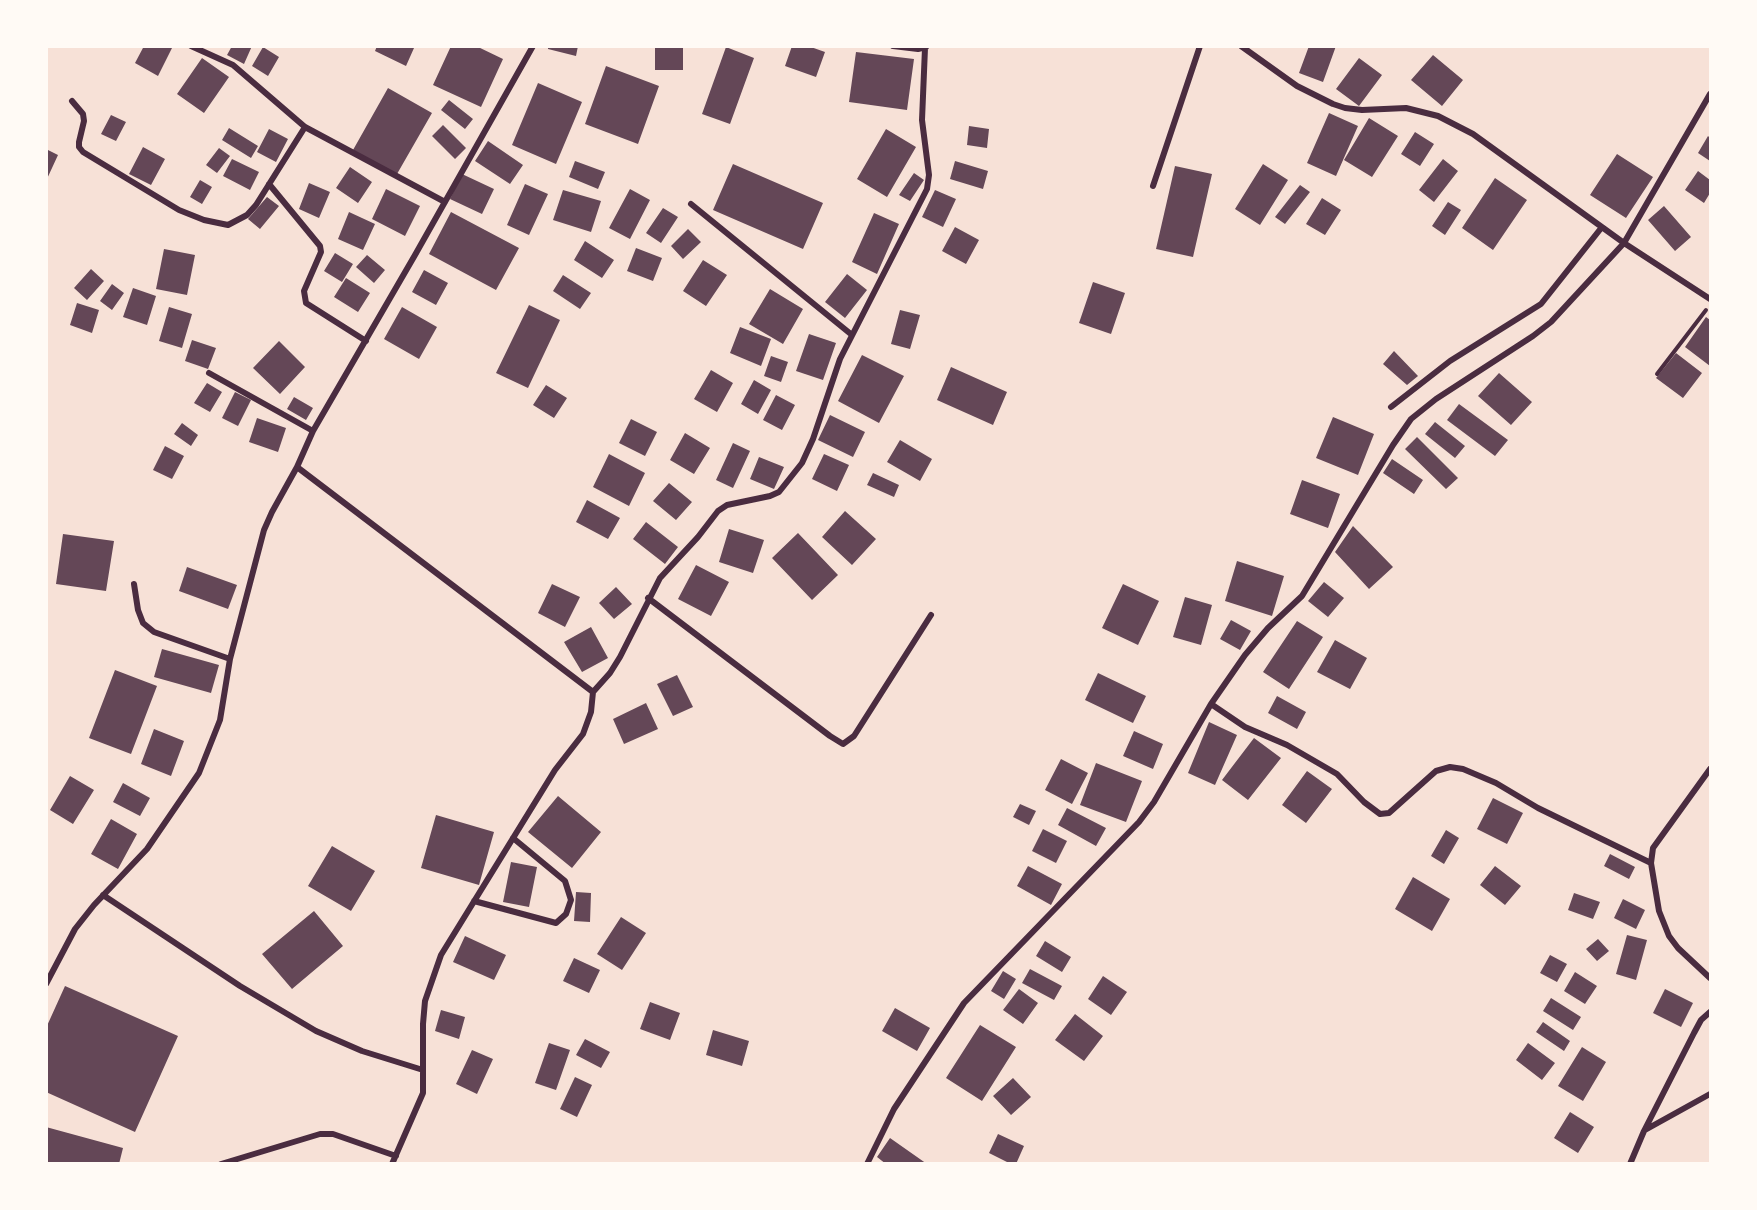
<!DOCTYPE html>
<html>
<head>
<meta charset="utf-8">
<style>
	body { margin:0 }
	#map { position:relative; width:1757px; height:1210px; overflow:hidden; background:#f7e1d7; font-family:Ubuntu,sans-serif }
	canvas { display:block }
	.frame { position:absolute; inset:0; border:48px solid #fffaf5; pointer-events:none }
</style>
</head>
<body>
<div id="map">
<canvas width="1757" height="1210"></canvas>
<div class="frame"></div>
</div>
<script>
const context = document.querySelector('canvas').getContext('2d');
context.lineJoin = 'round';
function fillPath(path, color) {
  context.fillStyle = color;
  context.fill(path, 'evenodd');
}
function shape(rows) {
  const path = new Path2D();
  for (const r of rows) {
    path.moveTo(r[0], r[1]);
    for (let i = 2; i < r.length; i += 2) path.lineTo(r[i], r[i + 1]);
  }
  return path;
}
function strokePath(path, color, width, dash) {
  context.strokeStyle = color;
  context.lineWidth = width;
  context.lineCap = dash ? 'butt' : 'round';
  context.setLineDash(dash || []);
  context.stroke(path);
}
fillPath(shape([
	[144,46,173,46,158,76,135,63],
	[232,46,252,46,244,64,227,55],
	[377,46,410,46,414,48,406,66,375,51],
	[451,46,476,46,503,59,481,107,433,85],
	[548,46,578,46,576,56,548,49],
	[655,46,683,46,683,70,655,70],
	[792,46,808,46,825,52,816,77,785,66],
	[1309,46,1336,46,1323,82,1299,73],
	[263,47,279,57,268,76,252,66],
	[726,47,754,58,730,124,702,114],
	[856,52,914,59,907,110,849,102],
	[1433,55,1463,80,1442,106,1411,80],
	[202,58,229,77,204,113,177,94],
	[1359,58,1382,75,1359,106,1336,89],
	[606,66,659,86,638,144,585,124],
	[538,83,582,102,556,164,512,145],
	[388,88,432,113,397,174,353,150],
	[449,100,473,119,465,129,441,110],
	[1329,113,1358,126,1336,176,1307,163],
	[111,115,126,122,116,141,101,134],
	[1369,118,1398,136,1372,177,1344,160],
	[443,125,466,148,455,159,432,136],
	[969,126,989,129,987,148,967,145],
	[229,128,258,146,251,158,222,140],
	[269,129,288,139,276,162,257,152],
	[886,129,916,147,887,197,857,179],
	[1415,132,1434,144,1420,166,1401,154],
	[1708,136,1710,138,1710,161,1698,153],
	[488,141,523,165,510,184,475,161],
	[143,147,165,159,151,185,129,174],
	[219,148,230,156,217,173,206,165],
	[46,149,58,155,46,181],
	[1617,154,1653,177,1626,218,1590,195],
	[232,159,259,172,250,190,223,176],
	[1443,159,1458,171,1434,202,1419,190],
	[575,161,605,172,598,189,569,177],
	[955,161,988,171,983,189,950,179],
	[733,164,823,203,803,249,713,210],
	[1263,164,1288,180,1260,225,1235,209],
	[1175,166,1212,174,1193,257,1156,249],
	[350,167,372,182,358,203,336,188],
	[1698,171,1710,180,1710,193,1704,203,1685,190],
	[914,173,924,180,910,201,899,195],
	[462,174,494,189,482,214,450,199],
	[1495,178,1527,200,1493,250,1462,228],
	[200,180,212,187,202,204,190,197],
	[309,183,330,192,319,218,299,209],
	[525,184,548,194,529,235,507,225],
	[1300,185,1310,192,1285,224,1275,217],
	[386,189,420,206,405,236,372,219],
	[630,189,650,200,630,239,609,228],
	[563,190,601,201,591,232,553,220],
	[935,190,956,199,943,227,922,217],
	[267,197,279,206,260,229,248,219],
	[1322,198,1341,210,1325,235,1306,224],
	[1448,202,1461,210,1445,235,1432,226],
	[1664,206,1691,237,1675,251,1648,220],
	[663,208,678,217,661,243,646,233],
	[349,212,375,224,363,250,338,239],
	[451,212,519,248,496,290,429,254],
	[874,213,899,224,877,274,852,262],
	[955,227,979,240,966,264,942,251],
	[688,229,701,242,683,259,671,246],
	[585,241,614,260,602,278,574,260],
	[636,248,662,258,653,281,627,271],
	[164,249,195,255,187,295,156,289],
	[335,253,353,264,342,282,324,271],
	[367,255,385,270,374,283,356,267],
	[703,260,727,275,706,306,683,291],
	[91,269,104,281,87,300,74,288],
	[424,270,448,283,436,305,412,292],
	[847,274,867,290,845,318,825,302],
	[563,275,591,293,580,309,553,291],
	[346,278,370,293,358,312,334,297],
	[1093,282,1125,293,1111,334,1079,323],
	[112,284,124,293,112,310,100,301],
	[133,288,156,296,147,325,123,317],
	[770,289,803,309,783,344,749,324],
	[77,303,99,310,92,333,70,325],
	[529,305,560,320,528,388,496,373],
	[169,307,192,314,182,348,159,341],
	[402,307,437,327,419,359,384,339],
	[900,310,920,315,910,349,891,344],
	[1706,317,1710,320,1710,366,1685,347],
	[740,327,771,339,761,366,730,353],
	[809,334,836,343,823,380,796,371],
	[192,340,216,348,208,369,185,361],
	[279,341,305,367,280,394,253,368],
	[1394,351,1418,376,1407,385,1383,364],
	[1676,353,1702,373,1683,398,1656,378],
	[862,355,904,376,879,423,838,401],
	[771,356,788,362,781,382,764,376],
	[951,367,1007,392,993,425,937,400],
	[711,370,733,383,717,412,694,399],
	[1499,373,1532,402,1511,425,1478,396],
	[754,380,771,390,758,414,741,404],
	[207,383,222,392,210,412,194,403],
	[546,385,567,398,554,418,533,405],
	[235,392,251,400,238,426,222,418],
	[776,395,795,405,782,430,763,420],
	[294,397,313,408,306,420,287,409],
	[1459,404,1508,440,1495,456,1447,420],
	[830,415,865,432,853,457,818,440],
	[1333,417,1374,434,1358,475,1316,458],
	[257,418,286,428,278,452,249,442],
	[631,419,657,432,645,456,619,443],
	[1435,422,1465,446,1455,458,1425,434],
	[182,423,198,435,191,446,174,434],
	[685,433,710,448,694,474,670,460],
	[1417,437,1458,478,1446,489,1405,449],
	[900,440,932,459,920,481,887,462],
	[733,443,750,451,733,488,716,480],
	[165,446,184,456,172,479,153,470],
	[609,454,645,473,629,506,593,487],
	[824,454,849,465,837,491,812,479],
	[759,457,784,467,774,489,750,479],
	[1392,459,1423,480,1414,494,1383,473],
	[873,473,899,485,894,497,867,485],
	[1302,480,1340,494,1328,528,1290,514],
	[669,483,692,502,676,520,653,501],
	[587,500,620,518,608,539,576,522],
	[845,511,876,539,852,565,822,537],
	[646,522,678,547,665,564,633,539],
	[1353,526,1393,567,1369,589,1335,552],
	[729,529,764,540,753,573,719,562],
	[798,533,838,575,812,600,772,558],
	[63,534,114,541,106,591,56,584],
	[1237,561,1284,576,1272,616,1225,601],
	[696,565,729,582,711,616,678,599],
	[187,567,237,585,228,609,179,591],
	[1324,582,1344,598,1328,617,1308,601],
	[552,584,580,597,565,627,538,613],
	[1123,584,1159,601,1138,645,1102,628],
	[616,587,632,604,614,619,599,603],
	[1185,597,1212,605,1201,645,1173,637],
	[1231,620,1251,631,1240,650,1220,639],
	[1297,621,1323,637,1289,689,1263,672],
	[591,627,608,658,582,672,564,642],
	[1335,640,1367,658,1350,689,1317,672],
	[162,649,219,665,211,693,154,677],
	[115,670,157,686,131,754,89,738],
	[1098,673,1146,696,1133,723,1085,700],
	[677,675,693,707,673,716,657,684],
	[1277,696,1306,712,1297,729,1268,713],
	[646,703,658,729,624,744,613,719],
	[1209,722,1237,735,1215,785,1188,773],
	[154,729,184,741,171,776,141,764],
	[1134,731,1163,744,1153,769,1123,756],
	[1254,738,1281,758,1248,800,1222,780],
	[1061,759,1088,773,1072,804,1045,790],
	[1096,763,1142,781,1126,822,1080,805],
	[1307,771,1332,789,1306,823,1282,805],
	[70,776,94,790,73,824,50,810],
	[123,783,150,798,140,816,113,802],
	[558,796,601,832,572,868,528,832],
	[1493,798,1523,813,1507,844,1477,829],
	[1020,804,1036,811,1029,825,1013,817],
	[1067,808,1106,828,1096,846,1058,825],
	[436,815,494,832,479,885,421,868],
	[111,819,137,834,118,869,91,854],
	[1043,829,1067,841,1056,863,1032,851],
	[1446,830,1459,838,1444,864,1431,856],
	[332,846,375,871,351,911,308,886],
	[1610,854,1635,867,1629,879,1604,866],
	[511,862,537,867,529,907,503,902],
	[1028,866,1062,884,1051,905,1017,886],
	[1495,866,1521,886,1505,905,1480,885],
	[1413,877,1450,899,1432,931,1395,909],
	[576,892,591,893,590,922,574,921],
	[1574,893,1600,902,1593,919,1568,910],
	[1623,899,1645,910,1636,929,1614,918],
	[314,911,343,946,292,989,262,954],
	[621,917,646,933,622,970,597,954],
	[1627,935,1647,940,1636,980,1616,974],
	[465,936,506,955,494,980,453,962],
	[1598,939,1609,951,1597,961,1586,949],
	[1045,941,1071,957,1062,972,1036,956],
	[1550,955,1567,964,1557,982,1540,973],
	[574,958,600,970,589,993,563,981],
	[1030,969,1062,986,1054,1000,1022,983],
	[1003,971,1016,979,1004,999,991,991],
	[1575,972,1597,986,1585,1004,1564,991],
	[1103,976,1127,992,1111,1015,1088,999],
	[65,986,178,1036,135,1132,46,1092,46,1028],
	[1019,989,1038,1003,1023,1024,1003,1010],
	[1665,989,1693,1003,1681,1027,1653,1013],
	[1551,998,1581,1017,1573,1030,1543,1011],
	[650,1002,680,1013,670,1040,640,1029],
	[895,1008,930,1028,917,1051,882,1031],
	[441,1010,465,1017,459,1039,435,1031],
	[1075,1014,1103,1036,1084,1061,1055,1040],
	[1543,1022,1570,1041,1564,1051,1536,1032],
	[980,1025,1016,1047,982,1101,946,1078],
	[713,1030,749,1041,742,1066,706,1055],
	[585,1039,610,1052,601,1068,576,1055],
	[549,1043,570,1050,556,1090,535,1083],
	[1528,1043,1555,1063,1542,1080,1516,1060],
	[1582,1047,1606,1062,1583,1101,1558,1086],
	[472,1050,493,1059,477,1094,456,1084],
	[575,1077,592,1085,577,1117,560,1109],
	[1013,1078,1031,1097,1011,1115,993,1096],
	[1570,1112,1594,1127,1578,1153,1554,1138],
	[46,1127,123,1148,119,1164,46,1164],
	[998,1134,1024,1146,1016,1164,1011,1164,989,1153],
	[890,1138,927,1164,886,1164,877,1157]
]), '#644757');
strokePath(shape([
	[1657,374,1706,310]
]), '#4a2c40', 4);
strokePath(shape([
	[191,46,233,65,305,127,445,202],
	[893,46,918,49,926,47],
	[1241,46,1297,86,1333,104,1345,108,1362,110,1406,108,1438,116,1473,134,1624,243,1710,94],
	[72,101,83,114,84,121,79,142,79,147,83,152,179,210,204,220,228,225,247,215,256,205,305,127],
	[269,184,320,246,321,252,304,291,306,303,366,341],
	[1153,186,1200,46],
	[691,204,852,335],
	[209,373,313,431],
	[1391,407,1450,361,1541,304,1602,227],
	[297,467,593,692],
	[134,584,138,610,143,623,154,632,230,659],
	[648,598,830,736,843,744,854,736,931,615],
	[1211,704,1245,727,1287,745,1337,774,1364,802,1380,814,1389,813,1436,771,1450,767,1463,769,1496,783,1538,808,1651,863],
	[1710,769,1653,848,1651,863,1659,911,1669,936,1678,948,1710,978],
	[103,895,240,986,316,1031,362,1051,423,1070],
	[474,901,556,923,566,914,571,900,565,881,513,838],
	[46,984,75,929,94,905,147,849,199,773,220,720,230,659,264,530,272,512,297,467,313,431,415,255,533,46],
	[1645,1130,1710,1094],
	[221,1164,320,1134,333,1134,396,1156],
	[392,1164,423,1093,423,1024,425,1001,441,955,555,770,583,734,591,712,593,692,610,673,620,657,660,578,698,537,718,511,727,505,770,496,779,492,802,463,813,439,840,359,927,189,929,175,922,120,925,48],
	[867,1164,894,1109,964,1003,1139,822,1154,802,1211,704,1245,655,1268,628,1302,596,1393,445,1411,419,1436,399,1533,336,1551,322,1624,243,1710,299],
	[1630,1164,1644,1131,1694,1033,1701,1020,1710,1012]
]), '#4a2c40', 6);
</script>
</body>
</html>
